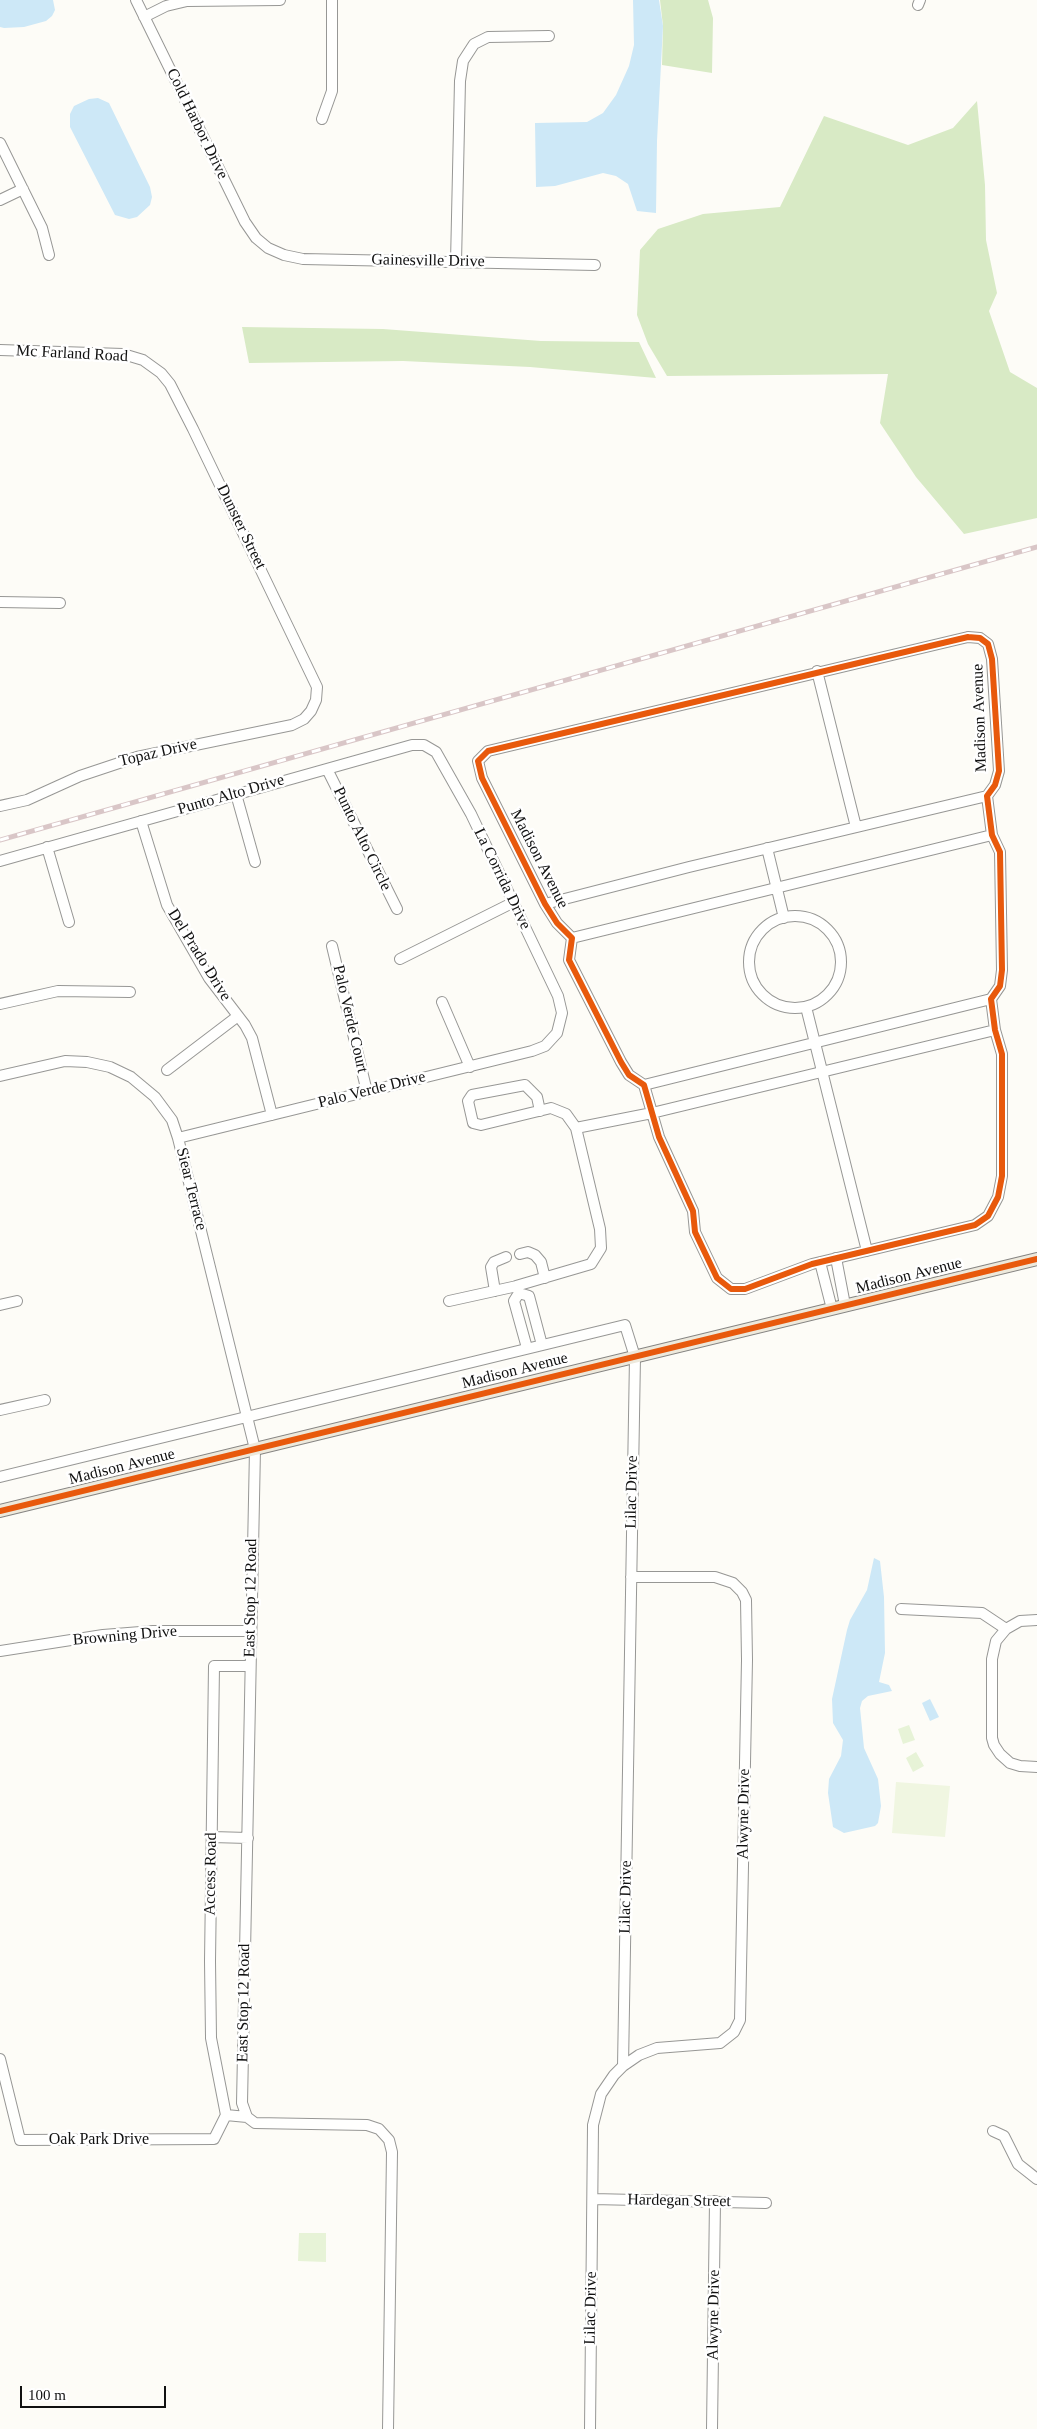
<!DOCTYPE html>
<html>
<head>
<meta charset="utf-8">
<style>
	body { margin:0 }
	#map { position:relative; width:1037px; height:2429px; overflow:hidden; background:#fdfcf7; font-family:"Times New Roman",serif }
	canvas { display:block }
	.scale { position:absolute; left:20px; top:2386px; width:146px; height:22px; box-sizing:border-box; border:2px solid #111; border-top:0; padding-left:6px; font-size:15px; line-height:18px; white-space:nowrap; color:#111; -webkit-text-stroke:4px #fff; paint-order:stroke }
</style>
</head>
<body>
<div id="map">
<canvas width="1037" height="2429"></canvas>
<div class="scale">100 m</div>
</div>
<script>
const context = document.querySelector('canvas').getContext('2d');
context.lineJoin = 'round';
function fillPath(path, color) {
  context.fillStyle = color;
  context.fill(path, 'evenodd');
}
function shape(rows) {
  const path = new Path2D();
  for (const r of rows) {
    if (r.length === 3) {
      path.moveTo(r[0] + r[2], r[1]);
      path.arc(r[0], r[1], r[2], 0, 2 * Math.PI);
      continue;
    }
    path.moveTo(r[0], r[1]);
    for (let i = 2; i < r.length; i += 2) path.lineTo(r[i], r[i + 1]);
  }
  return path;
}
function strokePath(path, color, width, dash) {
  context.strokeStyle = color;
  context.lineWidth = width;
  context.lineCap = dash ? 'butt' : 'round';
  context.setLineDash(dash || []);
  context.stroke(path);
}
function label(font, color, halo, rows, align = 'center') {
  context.font = font + ' "Times New Roman",serif';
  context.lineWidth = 5;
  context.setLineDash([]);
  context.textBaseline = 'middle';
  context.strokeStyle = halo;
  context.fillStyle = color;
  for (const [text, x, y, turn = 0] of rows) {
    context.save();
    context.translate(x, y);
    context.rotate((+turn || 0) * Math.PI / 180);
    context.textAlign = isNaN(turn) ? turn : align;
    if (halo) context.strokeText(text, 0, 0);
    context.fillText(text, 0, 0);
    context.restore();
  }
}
fillPath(shape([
	[909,1725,915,1740,903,1744,898,1729],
	[916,1752,924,1766,913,1772,906,1758],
	[299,2233,326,2233,326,2262,298,2261]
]), '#e7f3d7');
fillPath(shape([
	[660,0,708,0,713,18,712,73,662,65,663,26],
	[977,101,985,185,986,240,997,293,989,311,1010,372,1037,388,1037,518,964,534,916,477,880,423,888,374,667,376,648,344,637,315,640,250,658,229,703,214,780,207,824,116,908,145,953,128],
	[242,327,383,329,541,341,639,342,656,378,530,367,403,361,249,363]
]), '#d8eac5');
fillPath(shape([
	[896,1782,950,1786,945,1837,892,1833]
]), '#f0f6e1');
fillPath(shape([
	[0,0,53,0,55,10,52,16,46,21,24,27,4,28,0,27],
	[633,0,659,0,663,26,657,141,656,213,637,211,628,184,616,176,603,173,555,186,536,187,535,123,587,122,603,113,616,95,629,66,634,45],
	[98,98,109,103,150,187,152,197,150,205,137,217,129,219,115,215,70,127,70,114,74,106,89,99],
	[874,1558,880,1561,884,1597,885,1653,879,1682,889,1685,892,1691,868,1696,862,1701,860,1708,864,1748,878,1779,881,1806,878,1823,875,1826,844,1833,833,1827,828,1793,829,1779,841,1756,843,1740,833,1723,832,1699,847,1630,850,1620,867,1590],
	[930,1699,939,1717,930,1721,922,1703]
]), '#cde8f7');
const minor = shape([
	[136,0,245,222,256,238,268,248,284,255,303,259,595,265],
	[918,5,920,0],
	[144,17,166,6,187,1,280,0],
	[322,119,332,91,332,0],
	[0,143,42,228,49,255],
	[0,200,23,189],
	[456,262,460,81,463,61,474,44,488,37,549,36],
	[0,350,123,354,143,360,161,373,170,384,193,429,317,687,316,700,311,711,304,719,292,725,137,757,80,776,27,800,0,806],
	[0,602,60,603],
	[968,637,980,638,988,644,992,659,999,771,995,785,987,796,992,835,1000,852,1002,970,1000,986,991,999,995,1030,1002,1054,1002,1176,998,1197,988,1216,975,1225,812,1264,745,1289,731,1289,717,1278,695,1232,693,1211,659,1137,644,1085,629,1075,621,1062,569,960,572,938,557,923,545,904,482,778,478,761,488,751,968,637],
	[817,671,856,827],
	[327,769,397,909],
	[236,794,255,862],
	[141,821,167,905,209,978,245,1025,252,1038,272,1115],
	[47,847,69,922],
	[767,848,784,918],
	[0,861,412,745,424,745,436,752,471,814,558,996,562,1013,557,1033,545,1046,532,1051,178,1138],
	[545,904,689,867,987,796],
	[795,962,46],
	[572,938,992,835],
	[332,946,367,1092],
	[400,959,514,902],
	[442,1002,470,1067],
	[0,1004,58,991,130,992],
	[806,1007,867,1251],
	[167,1070,238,1016],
	[0,1076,65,1061,87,1062,110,1067,131,1077,155,1097,172,1120,178,1138,255,1449,242,2103,247,2117,255,2123,367,2125,379,2129,389,2140,392,2152,388,2429],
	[644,1085,991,999],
	[540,1111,537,1097,525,1085,472,1095,468,1101,473,1123,481,1125,551,1108,566,1114,576,1128],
	[520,1254,528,1252,535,1255,541,1262,545,1278],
	[836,1258,845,1305],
	[820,1262,832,1309],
	[516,1286,591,1264,601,1248,600,1229,576,1128,652,1113,995,1030],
	[495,1291,491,1267,494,1262,506,1257],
	[519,1293,529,1296,542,1345],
	[449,1301,517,1286,519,1293,514,1301,527,1348],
	[0,1305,17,1301],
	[0,1410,45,1400],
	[0,1477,625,1325,635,1357,623,2066,614,2075,601,2094,593,2125,590,2429],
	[901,1609,982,1613,1006,1629],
	[1037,1620,1020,1621,1006,1629,996,1641,992,1659,992,1738,994,1745,1000,1754,1010,1763,1020,1766,1037,1767],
	[0,1651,103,1635,153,1631,250,1631],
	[212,1837,248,1838],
	[0,2059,20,2140,214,2139,226,2115,247,2117],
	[623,2066,639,2055,657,2048,720,2043,734,2032,740,2020,747,1660,746,1600,742,1592,733,1583,715,1577,631,1577],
	[226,2115,211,2038,210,1961,214,1666,250,1666],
	[993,2131,1004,2136,1018,2164,1037,2179],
	[593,2199,766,2203],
	[712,2429,715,2201]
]);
const major = shape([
	[0,1511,1037,1259]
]);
strokePath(minor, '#979795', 12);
strokePath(major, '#858482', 14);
strokePath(minor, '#fffffe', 10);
strokePath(major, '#ede9dc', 12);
const rail = shape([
	[0,840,1037,547]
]);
strokePath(rail, '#d9c6c7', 5);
strokePath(rail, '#fff', 3, [9]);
strokePath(shape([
	[968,637,980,638,988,644,992,659,999,771,995,785,987,796,992,835,1000,852,1002,970,1000,986,991,999,995,1030,1002,1054,1002,1176,998,1197,988,1216,975,1225,812,1264,745,1289,731,1289,717,1278,695,1232,693,1211,659,1137,644,1085,629,1075,621,1062,569,960,572,938,557,923,545,904,482,778,478,761,488,751,968,637],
	[0,1511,1037,1259]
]), '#e8590c', 6);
label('16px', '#111', '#fff', [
	["Cold Harbor Drive",197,124,64],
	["Gainesville Drive",428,261,1],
	["Mc Farland Road",72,354,3],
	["Dunster Street",241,527,64],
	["Madison Avenue",980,718,-92],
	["Topaz Drive",158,753,-13],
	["Punto Alto Drive",231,795,-16],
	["Punto Alto Circle",362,839,64],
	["Madison Avenue",539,859,63],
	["La Corrida Drive",502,879,64],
	["Del Prado Drive",199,955,58],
	["Palo Verde Court",350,1019,77],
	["Palo Verde Drive",372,1090,-14],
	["Siear Terrace",191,1189,76],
	["Madison Avenue",909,1276,-14],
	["Madison Avenue",515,1371,-14],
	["Madison Avenue",122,1467,-14],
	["Lilac Drive",632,1492,-89],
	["East Stop 12 Road",251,1598,-89],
	["Browning Drive",125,1636,-5],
	["Alwyne Drive",744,1814,-89],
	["Access Road",211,1874,-89],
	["Lilac Drive",626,1897,-89],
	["East Stop 12 Road",244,2003,-89],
	["Oak Park Drive",99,2140],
	["Hardegan Street",679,2201,1],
	["Lilac Drive",591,2308,-89],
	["Alwyne Drive",714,2315,-89]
]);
</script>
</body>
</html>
